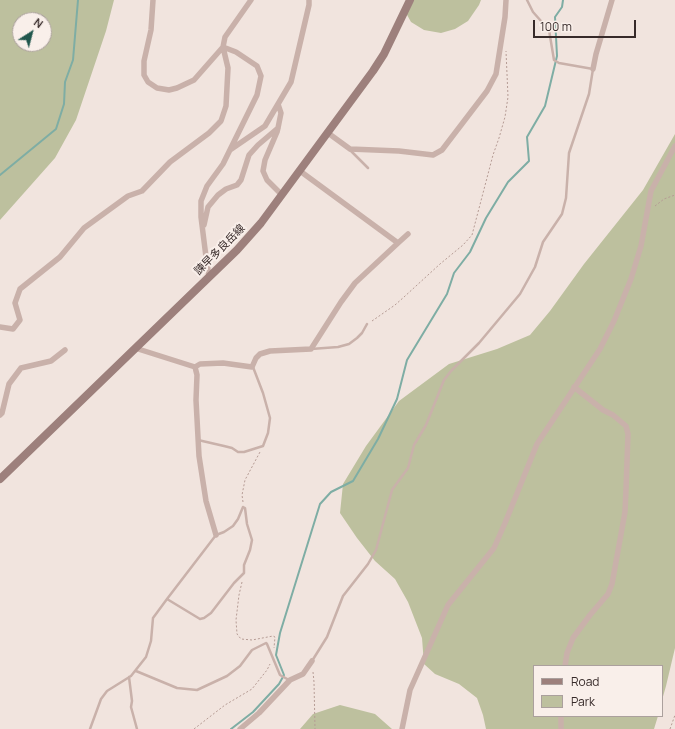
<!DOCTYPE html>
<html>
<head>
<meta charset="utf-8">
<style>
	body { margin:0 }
	#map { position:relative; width:675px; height:729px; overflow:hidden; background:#f1e4de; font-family:Manrope,sans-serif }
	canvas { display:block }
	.legend { position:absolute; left:533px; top:665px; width:130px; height:52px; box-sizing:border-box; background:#f9efea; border:1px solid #aba09d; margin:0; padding:5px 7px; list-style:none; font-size:12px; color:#372a29 }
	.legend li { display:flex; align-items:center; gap:8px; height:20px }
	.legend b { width:20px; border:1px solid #aba09d }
	.north { position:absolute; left:12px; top:12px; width:40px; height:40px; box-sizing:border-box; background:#f9efea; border:1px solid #aba09d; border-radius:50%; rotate:36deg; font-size:11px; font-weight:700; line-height:16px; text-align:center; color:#372a29 }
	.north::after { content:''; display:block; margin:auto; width:14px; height:18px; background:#21574d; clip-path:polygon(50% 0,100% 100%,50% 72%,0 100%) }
	.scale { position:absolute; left:533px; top:20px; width:103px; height:18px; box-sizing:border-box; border:2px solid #372a29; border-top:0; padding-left:5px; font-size:12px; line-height:14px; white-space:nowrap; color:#372a29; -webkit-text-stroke:3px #f9efea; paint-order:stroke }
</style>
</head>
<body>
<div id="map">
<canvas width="675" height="729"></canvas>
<ul class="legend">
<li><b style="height:5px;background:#9d807c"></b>Road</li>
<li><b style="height:11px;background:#bdc09e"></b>Park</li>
</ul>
<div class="north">N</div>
<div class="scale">100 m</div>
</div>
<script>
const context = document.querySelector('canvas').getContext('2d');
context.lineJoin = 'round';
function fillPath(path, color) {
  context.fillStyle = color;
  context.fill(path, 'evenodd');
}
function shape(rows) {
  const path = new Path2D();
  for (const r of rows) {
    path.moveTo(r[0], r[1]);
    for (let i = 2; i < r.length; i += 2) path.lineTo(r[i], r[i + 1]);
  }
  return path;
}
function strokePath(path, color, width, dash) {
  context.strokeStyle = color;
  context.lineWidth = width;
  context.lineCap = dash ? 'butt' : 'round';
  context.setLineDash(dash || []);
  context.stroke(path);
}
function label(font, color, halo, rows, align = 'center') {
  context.font = font + ' Manrope,"Noto Sans JP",sans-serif';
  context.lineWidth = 4;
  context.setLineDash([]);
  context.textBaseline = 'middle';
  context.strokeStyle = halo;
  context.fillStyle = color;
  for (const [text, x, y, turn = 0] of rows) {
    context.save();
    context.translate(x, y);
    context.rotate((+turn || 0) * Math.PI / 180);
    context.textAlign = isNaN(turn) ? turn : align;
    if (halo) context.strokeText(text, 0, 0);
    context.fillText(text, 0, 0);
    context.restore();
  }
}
fillPath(shape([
	[0,0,114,0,106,31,76,120,55,158,0,220],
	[20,20,44,20,44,44,20,44],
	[411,0,481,0,479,5,468,21,455,29,441,33,424,30,411,22,406,13],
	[675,134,675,648,666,686,662,700,662,666,534,666,534,716,658,716,654,729,486,729,483,715,477,698,459,684,435,674,424,664,422,638,408,602,395,579,375,561,357,538,340,513,343,484,366,446,399,401,449,364,497,349,530,335,550,311,584,264,643,190],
	[340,705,375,714,392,729,300,729,313,714]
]), '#bdc09e');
strokePath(shape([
	[0,175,56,129,64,104,65,82,73,60,78,0],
	[231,729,253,712,279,684,284,675,276,655,280,633,320,504,331,492,353,481,378,439,397,399,407,360,447,294,454,273,470,252,486,218,508,182,529,161,527,137,545,106,557,56,555,17,562,7,563,0]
]), '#7eada4', 2);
strokePath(shape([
	[655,206,664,199,675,195],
	[372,321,395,305,404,297,440,264,463,245,472,235,493,155,499,138,505,117,508,97,506,51],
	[243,502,242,495,245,480,260,452],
	[242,582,239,595,236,620,237,634,241,639,252,640,273,636,275,637,274,648],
	[313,672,314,682,315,729],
	[194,729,225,705,252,689,267,670,270,664],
	[670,729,675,715]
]), '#b59b94', 1, [2, 2]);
strokePath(shape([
	[350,150,368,168],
	[311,349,338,347,349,344,357,338,362,333,367,324],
	[198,440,224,446,232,448,238,452,244,452,263,446,268,433,270,418,263,393,253,367],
	[312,661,327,637,343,596,368,564,376,550,392,490,408,468,414,445,426,425,444,380,451,371,479,343,520,294,535,267,543,242,562,214,566,198,569,153,589,94,593,69,559,63,554,60,549,30,533,12,527,0],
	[136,671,177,688,197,690,227,676,240,666,252,650,266,643,267,644,280,675,289,680],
	[129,677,132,701,131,707,137,729],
	[90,729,101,699,107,691,131,676,146,657,151,641,153,618,167,599,216,535,224,532,233,526,238,519,243,507,245,508,247,524,252,540,250,550,244,565,244,573,234,583,211,613,204,618,200,619,167,599]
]), '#c9b1aa', 2.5);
strokePath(shape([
	[153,0,151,30,144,61,144,75,148,82,157,88,169,90,177,88,194,80,223,47],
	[593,69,596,54,612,0],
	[278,104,281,113,278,128,277,132,265,160,263,171,267,180,282,195],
	[328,133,350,149,399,151,433,155,442,150,487,91,496,74,505,17,506,0],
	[230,150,265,126,291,82,309,5,309,0],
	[300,171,398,243,408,234],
	[204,225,208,207,218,195,226,189,237,185,241,180,249,155,258,145,278,128],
	[209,277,206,257,201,217,201,201,207,186,223,164,257,95,261,76,257,66,236,52,223,47],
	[0,327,13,329,20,320,15,303,20,289,60,257,84,228,128,196,142,191,170,162,209,133,221,121,226,106,228,68,223,47,225,37,251,0],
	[135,348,195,367,200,364,223,363,252,367,256,358,260,354,270,351,311,349,341,302,355,283,398,243],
	[195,367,197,375,196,400,199,456,206,501,216,535],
	[0,415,2,413,9,384,21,368,51,361,65,350],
	[565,666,567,653,573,638,590,615,608,594,612,584,625,512,626,490,628,434,626,426,613,415,603,410,574,387],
	[240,729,259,713,290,680,303,674,312,661],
	[402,729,410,690,448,605,494,548,505,523,537,444,600,349,614,321,631,279,641,246,651,191,675,146],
	[561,729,561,716]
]), '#c9b1aa', 5.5);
strokePath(shape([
	[0,479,237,250,261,223,373,71,384,54,410,0]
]), '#9d807c', 8);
label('11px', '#372a29', '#f9efea', [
	["諫早多良岳線",220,250,-45]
]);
</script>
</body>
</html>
